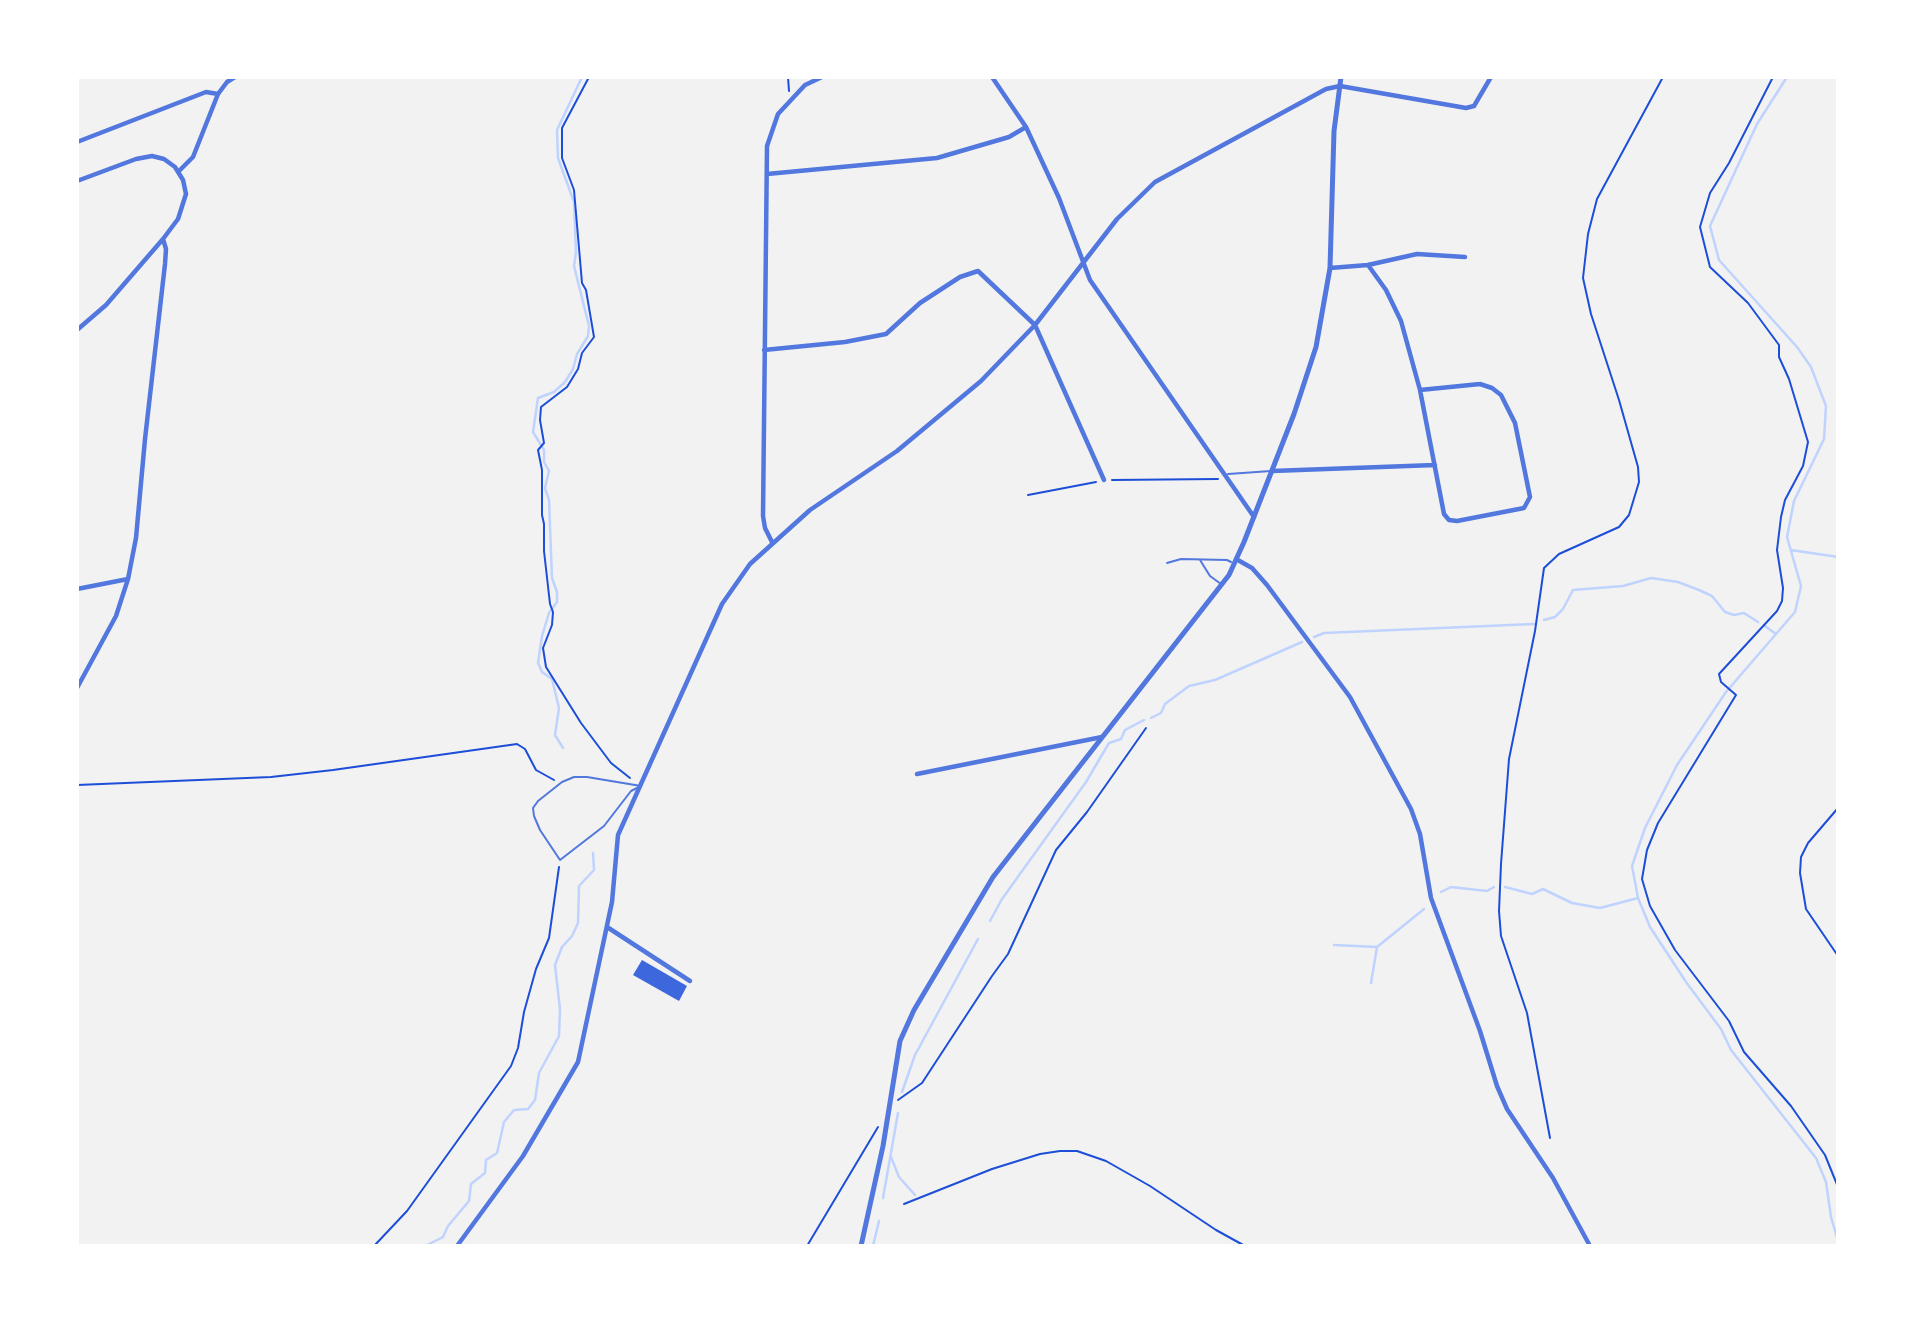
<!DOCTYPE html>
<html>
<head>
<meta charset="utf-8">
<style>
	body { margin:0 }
	#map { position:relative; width:1915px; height:1323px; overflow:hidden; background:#f2f2f2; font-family:Bitter,serif }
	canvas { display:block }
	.frame { position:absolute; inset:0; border:79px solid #fff; pointer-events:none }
</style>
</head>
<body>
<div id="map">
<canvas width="1915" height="1323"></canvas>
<div class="frame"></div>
</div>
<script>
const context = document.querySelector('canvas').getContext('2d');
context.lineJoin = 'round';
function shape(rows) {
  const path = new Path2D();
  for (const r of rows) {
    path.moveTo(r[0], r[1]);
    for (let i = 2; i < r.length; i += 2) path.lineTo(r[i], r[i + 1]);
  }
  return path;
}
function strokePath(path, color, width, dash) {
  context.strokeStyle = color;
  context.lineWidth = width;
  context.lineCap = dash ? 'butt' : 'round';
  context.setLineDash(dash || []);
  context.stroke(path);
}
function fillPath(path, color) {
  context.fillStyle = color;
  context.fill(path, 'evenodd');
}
strokePath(shape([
	[1787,77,1757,124,1710,226,1719,260,1797,347,1811,367,1826,406,1824,439,1794,501,1787,537,1801,586,1795,612,1726,692,1677,765,1645,828,1632,866,1638,898,1650,927,1686,982,1721,1029,1731,1050,1816,1158,1826,1182,1831,1217,1838,1241],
	[1791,550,1838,557],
	[1544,620,1555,617,1563,609,1573,590,1623,586,1651,578,1678,582,1699,590,1712,596,1725,612,1734,615,1744,613,1758,622],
	[1765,626,1776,634],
	[1314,637,1324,633,1534,624],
	[1151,718,1161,713,1165,704,1189,686,1215,680,1302,642],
	[563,748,555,735,559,708,552,679,542,672,538,663,542,636,549,613,557,602,557,592,552,578,549,500,545,488,549,471,544,462,544,450,533,432,538,398,554,392,565,382,573,369,577,354,588,336,589,326,574,266,576,252,574,202,558,158,557,130,582,77],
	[1505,887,1532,894,1543,889,1572,903,1600,908,1638,898],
	[1441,892,1451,887,1487,891,1494,887],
	[990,921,1002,899,1086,782,1109,743,1121,739,1125,730,1144,720],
	[1334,945,1377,947,1424,909],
	[1371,983,1377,947],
	[902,1092,915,1055,978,939],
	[891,1157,899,1177,915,1195],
	[883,1198,898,1113],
	[425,1246,443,1237,448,1226,469,1201,471,1184,485,1173,486,1160,497,1153,504,1122,514,1110,528,1109,535,1100,539,1073,559,1036,560,1009,555,965,562,947,572,936,578,923,579,886,594,870,593,853],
	[873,1246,879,1221]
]), '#bfd3fe', 2.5);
fillPath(shape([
	[642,960,687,986,679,1001,633,975]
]), '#3d67dc');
strokePath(shape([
	[589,77,562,128,562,158,574,190,582,283,586,290,594,337,582,353,578,369,567,387,541,407,540,420,544,443,538,450,542,470,542,515,544,524,544,551,550,604,553,612,552,625,543,648,546,667,581,723,611,763,630,778],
	[788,77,789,91],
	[1773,77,1729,163,1710,193,1700,227,1710,267,1748,303,1779,345,1779,357,1789,379,1808,442,1803,466,1785,500,1781,517,1777,550,1783,588,1782,601,1777,611,1719,674,1721,682,1736,695,1658,823,1647,850,1642,879,1650,906,1675,950,1729,1021,1744,1052,1791,1106,1825,1155,1838,1187],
	[1112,480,1218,479],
	[1028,495,1096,482],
	[77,785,271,777,333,770,517,744,525,749,536,770,554,780],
	[1838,808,1808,843,1801,857,1800,873,1806,909,1838,956],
	[898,1100,922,1083,992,976,1008,954,1056,850,1087,812,1146,728],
	[1550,1138,1527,1013,1501,936,1499,911,1501,864,1509,759,1535,631,1544,568,1559,554,1619,527,1629,515,1639,482,1638,467,1619,400,1591,314,1583,278,1588,234,1597,199,1663,77],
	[904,1204,992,1169,1040,1154,1060,1151,1077,1151,1106,1161,1150,1186,1216,1230,1245,1246],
	[374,1246,407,1211,511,1066,518,1048,524,1012,536,969,549,938,559,867],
	[807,1246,878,1127]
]), '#1d4ed8', 2);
strokePath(shape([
	[1228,474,1271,471],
	[1200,560,1210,576,1221,584],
	[1167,563,1181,559,1227,560,1231,562],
	[574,777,587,777,641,786,631,791,604,826,560,860,540,830,534,816,533,808,538,801,562,782,574,777]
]), '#5277de', 2);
strokePath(shape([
	[992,77,1026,127,1059,198,1090,280,1254,517],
	[77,142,206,92,218,94],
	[179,171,193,157,218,94,227,82,235,77],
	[767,174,937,158,1009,137,1026,127],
	[77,181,136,159,152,156,164,159,175,167,183,180,186,194,178,219,163,239,106,305,77,330],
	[1368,265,1386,290,1401,321,1420,390],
	[1330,268,1368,265,1417,254,1465,257],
	[764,350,845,342,886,334,920,303,960,277,978,271,1035,325,1104,480],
	[1480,384,1492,388,1501,395,1515,423,1530,497,1524,508,1457,521,1449,520,1444,514,1420,390,1480,384],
	[1272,471,1435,465],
	[772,542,765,528,763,516,767,146,778,114,805,85,822,77],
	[1236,559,1252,568,1267,585,1350,697,1411,809,1420,834,1431,898,1480,1031,1497,1086,1507,1109,1553,1178,1590,1246],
	[77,589,128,579],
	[77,688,116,616,128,579,136,538,145,439,165,264,166,249,163,239],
	[917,774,1102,737],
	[607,927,690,981],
	[457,1246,523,1156,578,1062,612,902,618,835,722,604,750,564,810,510,897,451,981,381,1035,325,1117,219,1155,182,1326,89,1340,86,1466,108,1474,106,1491,77]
]), '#5277de', 4.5);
strokePath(shape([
	[861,1246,883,1146,900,1041,914,1010,993,877,1229,575,1244,542,1294,414,1316,347,1330,268,1334,131,1341,77]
]), '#5277de', 5);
</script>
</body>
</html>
